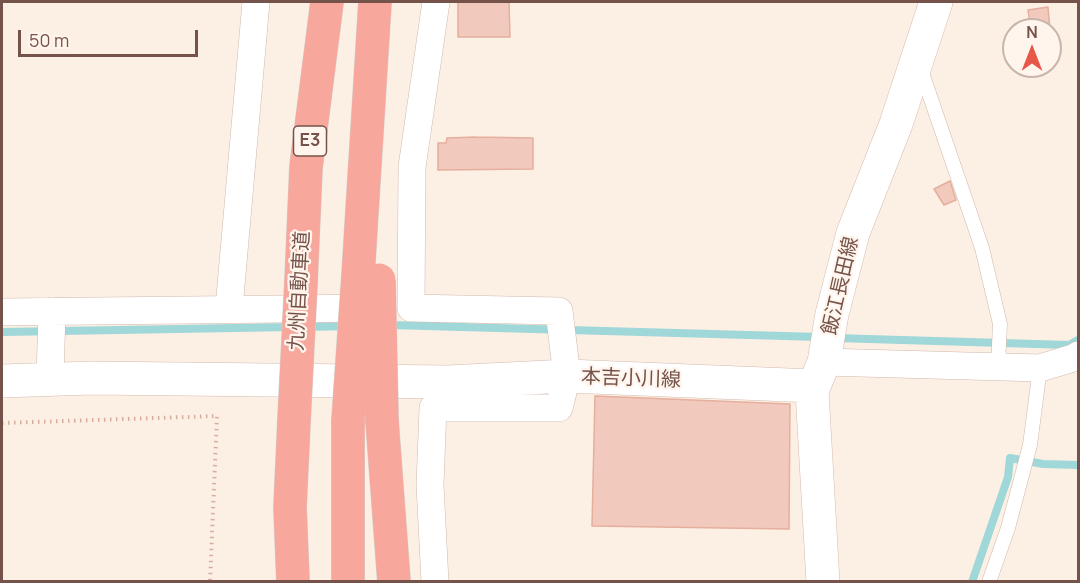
<!DOCTYPE html>
<html>
<head>
<meta charset="utf-8">
<style>
	body { margin:0 }
	#map { position:relative; width:1080px; height:583px; overflow:hidden; background:#fcf0e5; font-family:Manrope,sans-serif }
	canvas { display:block }
	.frame { position:absolute; inset:0; border:3px solid #76534a; pointer-events:none }
	.north { position:absolute; left:1002px; top:18px; width:60px; height:60px; box-sizing:border-box; background:#fff5ec; border:2px solid #c8b4ab; border-radius:50%; rotate:0deg; font-size:16px; font-weight:700; line-height:24px; text-align:center; color:#76534a }
	.north::after { content:''; display:block; margin:auto; width:21px; height:27px; background:#e7574a; clip-path:polygon(50% 0,100% 100%,50% 72%,0 100%) }
	.scale { position:absolute; left:18px; top:30px; width:180px; height:27px; box-sizing:border-box; border:3px solid #76534a; border-top:0; padding-left:8px; font-size:18px; line-height:21px; white-space:nowrap; color:#76534a; -webkit-text-stroke:4px #fff5ec; paint-order:stroke }
</style>
</head>
<body>
<div id="map">
<canvas width="1080" height="583"></canvas>
<div class="frame"></div>
<div class="north">N</div>
<div class="scale">50 m</div>
</div>
<script>
const context = document.querySelector('canvas').getContext('2d');
context.lineJoin = 'round';
function shape(rows) {
  const path = new Path2D();
  for (const r of rows) {
    path.moveTo(r[0], r[1]);
    for (let i = 2; i < r.length; i += 2) path.lineTo(r[i], r[i + 1]);
  }
  return path;
}
function strokePath(path, color, width, dash) {
  context.strokeStyle = color;
  context.lineWidth = width;
  context.lineCap = dash ? 'butt' : 'round';
  context.setLineDash(dash || []);
  context.stroke(path);
}
function fillPath(path, color) {
  context.fillStyle = color;
  context.fill(path, 'evenodd');
}
function label(font, color, halo, rows, align = 'center') {
  context.font = font + ' Manrope,"Noto Sans JP",sans-serif';
  context.lineWidth = 4.5;
  context.setLineDash([]);
  context.textBaseline = 'middle';
  context.strokeStyle = halo;
  context.fillStyle = color;
  for (const [text, x, y, turn = 0] of rows) {
    context.save();
    context.translate(x, y);
    context.rotate((+turn || 0) * Math.PI / 180);
    context.textAlign = isNaN(turn) ? turn : align;
    if (halo) context.strokeText(text, 0, 0);
    context.fillText(text, 0, 0);
    context.restore();
  }
}
strokePath(shape([
	[389,325,820,337],
	[308,327,347,326],
	[2,332,293,327],
	[835,338,1069,345,1078,340],
	[972,582,1008,477,1010,458,1043,464,1078,465]
]), '#a0d7d8', 8);
const building = shape([
	[458,2,509,2,510,37,458,37,458,2],
	[1048,7,1050,31,1031,30,1028,10,1048,7],
	[476,137,533,138,533,169,438,170,438,143,446,143,447,138,476,137],
	[950,181,956,200,944,205,934,189,950,181],
	[595,396,790,404,789,529,592,526,595,396]
]);
fillPath(building, '#f2cabd');
strokePath(building, '#e5ae9d', 1.5);
const lane = shape([
	[921,70,982,248,1000,324,998,366],
	[989,582,1008,528,1030,445,1040,368]
]);
const street = shape([
	[229,308,256,2],
	[2,312,375,308],
	[824,362,1040,368,1073,358,1078,355],
	[50,379,52,311],
	[435,582,430,485,433,408,559,408,567,376,559,311,411,308,412,167,436,2]
]);
const secondary = shape([
	[2,381,92,378,448,382,567,376,814,386],
	[823,582,812,391,824,362,832,314,853,233,896,124,936,2]
]);
const highway = shape([
	[358,276,375,2],
	[301,282,306,167,327,2],
	[382,421,394,582],
	[293,582,290,507,294,421],
	[348,582,348,421]
]);
strokePath(lane, '#d0b8ae', 15);
strokePath(street, '#d0b8ae', 28);
strokePath(secondary, '#d6b9ad', 34);
strokePath(highway, '#d9cfcc', 34);
strokePath(shape([
	[2,423,217,416,210,582]
]), '#d7ada0', 4, [1.5, 4.5]);
strokePath(lane, '#fff', 14);
strokePath(street, '#fff', 27);
strokePath(secondary, '#fff', 33);
strokePath(highway, '#f7a79c', 33);
const highwayBridge = shape([
	[379,280,382,421],
	[294,421,301,282],
	[348,421,358,276]
]);
strokePath(highwayBridge, '#d9cfcc', 34, []);
strokePath(highwayBridge, '#f7a79c', 33);
for (const [x, y, w] of [
	[310,141,33]
]) {
  const box = new Path2D();
  box.roundRect(x - w / 2, y - 15, w, 30, 4.5);
  context.fillStyle = '#fff5ec';
  context.fill(box);
  strokePath(box, '#76534a', 1.5);
}
label('bold 18px', '#76534a', null, [
	["E3",310,141]
]);
label('20px', '#76534a', '#fff5ec', [
	["飯江長田線",841,286,-77],
	["九州自動車道",300,291,-87],
	["本吉小川線",631,379,2]
]);
</script>
</body>
</html>
